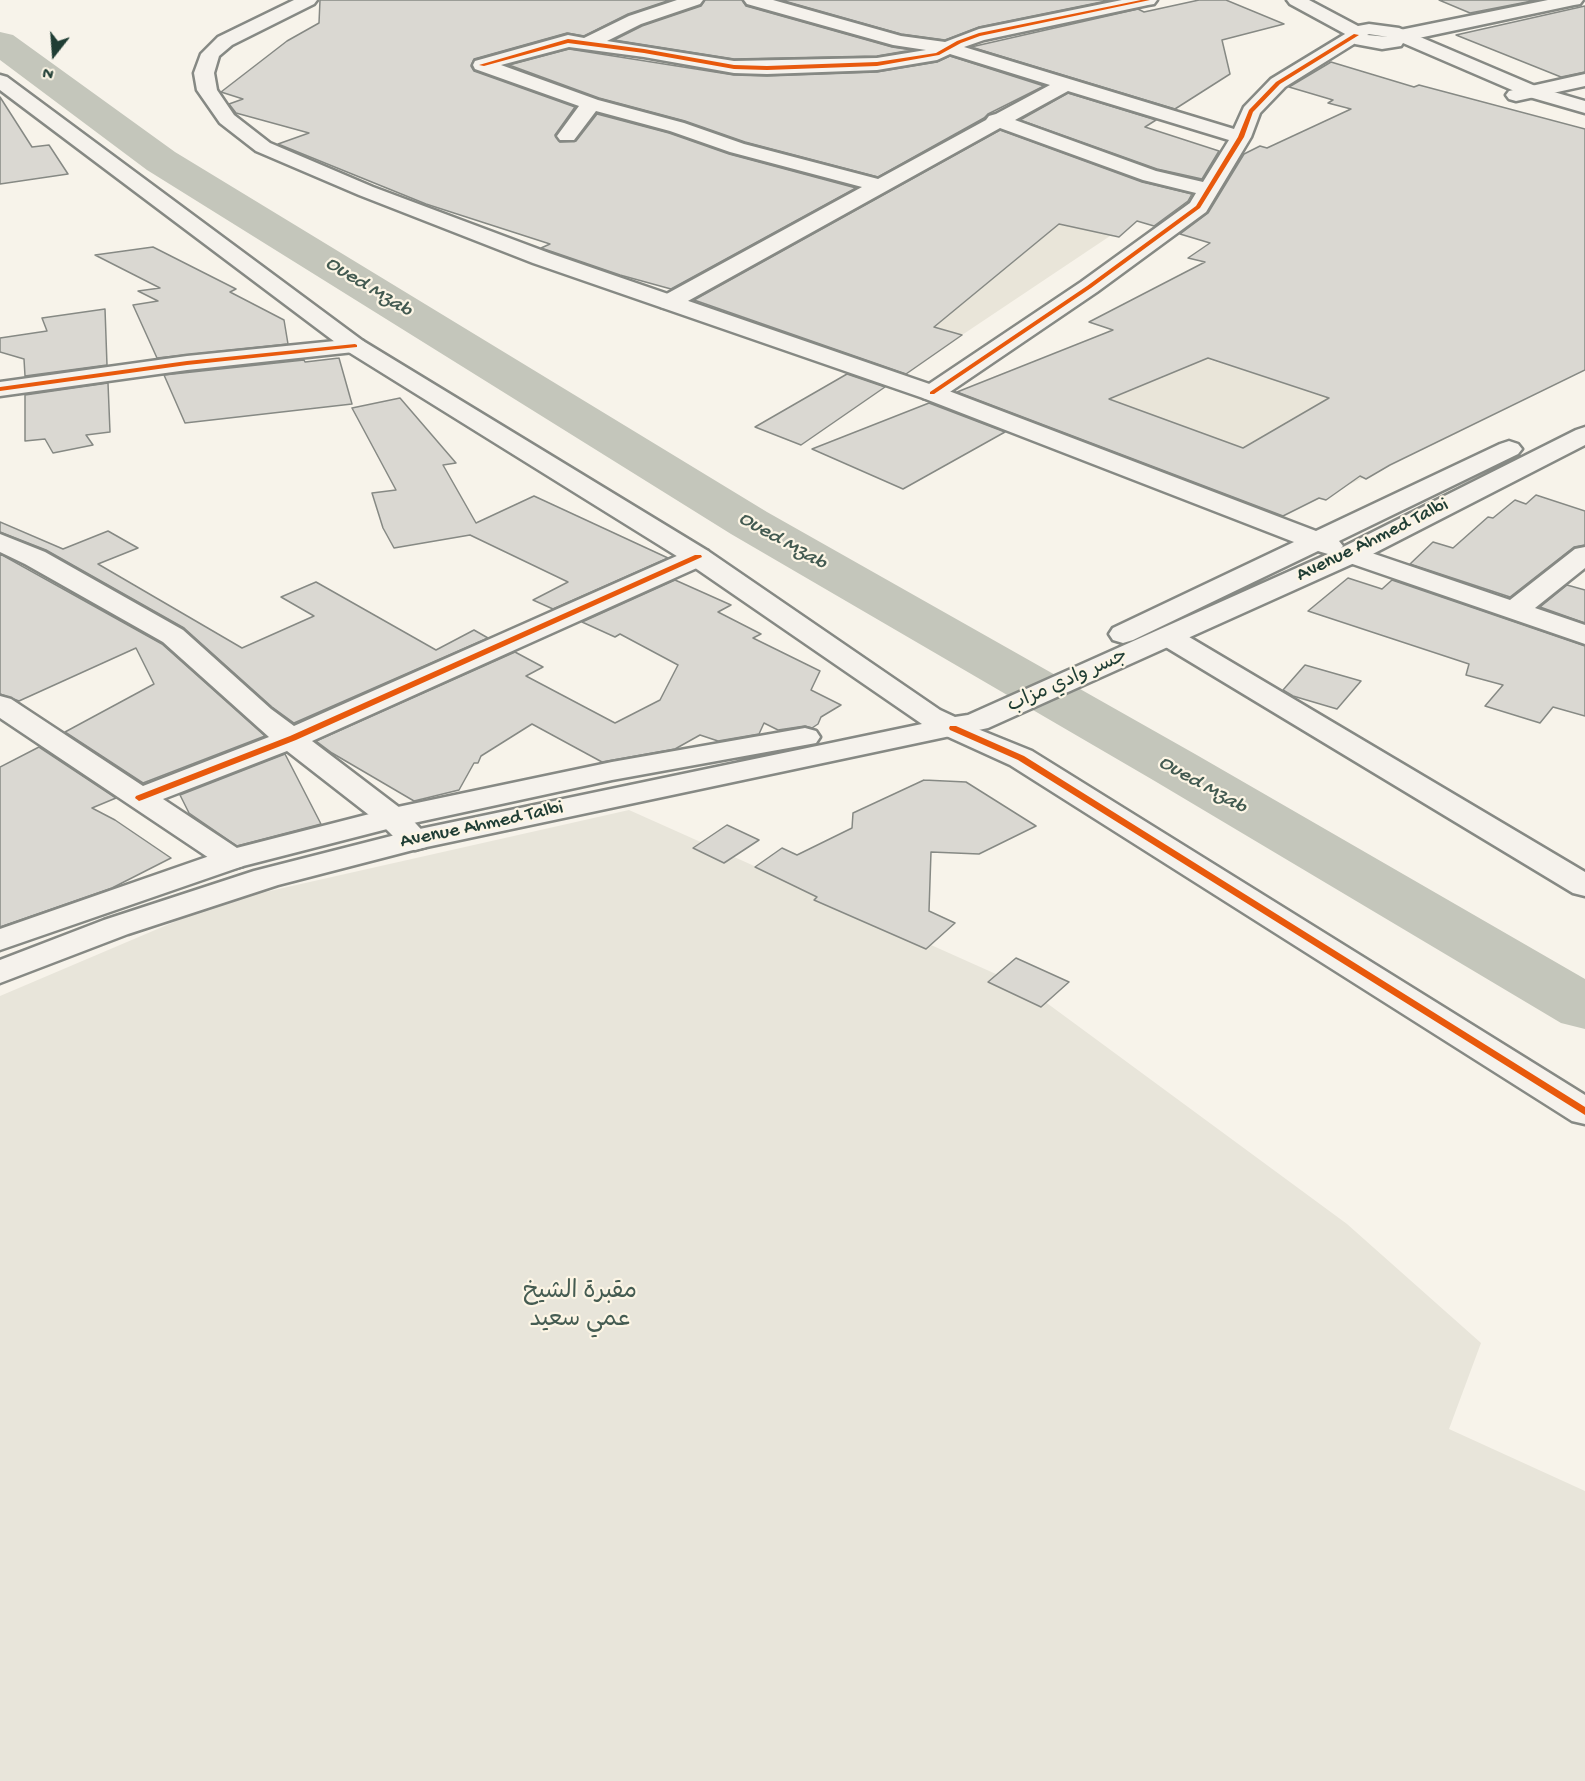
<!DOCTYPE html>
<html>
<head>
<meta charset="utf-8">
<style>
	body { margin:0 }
	#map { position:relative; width:1585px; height:1781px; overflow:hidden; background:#f7f3ea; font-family:"Gochi Hand",sans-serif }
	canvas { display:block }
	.north { position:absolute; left:24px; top:24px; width:60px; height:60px; -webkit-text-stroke:4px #fcf5e5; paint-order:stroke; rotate:197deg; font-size:16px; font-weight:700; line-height:24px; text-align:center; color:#1f3d34 }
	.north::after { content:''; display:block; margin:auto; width:21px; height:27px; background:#1f3d34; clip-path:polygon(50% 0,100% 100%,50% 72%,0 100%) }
</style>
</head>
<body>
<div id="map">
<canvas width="1585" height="1781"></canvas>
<div class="north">N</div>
</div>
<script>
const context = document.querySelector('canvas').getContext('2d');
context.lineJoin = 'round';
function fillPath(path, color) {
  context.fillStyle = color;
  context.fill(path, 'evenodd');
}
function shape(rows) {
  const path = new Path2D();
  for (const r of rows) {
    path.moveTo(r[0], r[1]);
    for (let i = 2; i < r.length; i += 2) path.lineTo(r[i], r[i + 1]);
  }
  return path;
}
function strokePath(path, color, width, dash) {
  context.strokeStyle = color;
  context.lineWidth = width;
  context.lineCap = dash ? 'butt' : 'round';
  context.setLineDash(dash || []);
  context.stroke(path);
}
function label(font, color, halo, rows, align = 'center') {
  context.font = font + ' "Gochi Hand","Playpen Sans Arabic",sans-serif';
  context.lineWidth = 4.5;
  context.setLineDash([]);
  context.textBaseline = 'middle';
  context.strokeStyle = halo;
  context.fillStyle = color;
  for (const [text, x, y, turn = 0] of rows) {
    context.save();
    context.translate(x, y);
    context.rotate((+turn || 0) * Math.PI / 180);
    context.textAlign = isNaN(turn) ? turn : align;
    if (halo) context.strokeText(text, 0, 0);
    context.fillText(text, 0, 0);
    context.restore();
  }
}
fillPath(shape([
	[963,147,1042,177,1113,234,962,335,824,292,867,267,782,245],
	[1204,334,1460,432,1308,504,1062,402]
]), '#e9e5d9');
fillPath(shape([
	[629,810,1025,987,1347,1224,1481,1343,1449,1429,1585,1491,1585,1781,0,1781,0,996,221,902]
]), '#e8e5da');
fillPath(shape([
	[0,32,13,35,175,152,767,512,1195,754,1585,979,1585,1029,1561,1023,1153,780,731,534,147,170,0,60,0,32]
]), '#c4c6bb');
const building = shape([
	[320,0,670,0,628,14,584,36,567,33,474,59,471,66,474,71,575,107,555,135,560,142,576,141,597,114,669,133,729,154,856,188,671,289,620,275,550,251,541,248,550,244,426,204,278,144,309,133,236,113,229,104,243,99,221,92,287,41,319,23,320,0],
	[705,0,742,0,746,6,892,47,912,50,877,56,734,59,614,40,642,26,701,6,705,0],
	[781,0,1111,0,979,27,945,40,901,34,781,0],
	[1199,0,1226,0,1284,24,1222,40,1230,74,1175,109,971,47,1138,9,1144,12,1199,0],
	[1439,0,1537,0,1470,13,1439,0],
	[1585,6,1585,72,1561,77,1456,35,1585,6],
	[569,49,734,75,767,76,877,72,937,62,950,56,1044,86,988,114,984,118,878,177,745,142,685,121,599,98,509,65,569,49],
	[1331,62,1414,87,1419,85,1585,129,1585,370,1390,465,1366,479,1360,476,1326,500,1319,498,1283,516,957,392,1113,330,1089,322,1205,262,1188,258,1210,243,1180,234,1208,213,1244,154,1260,146,1267,148,1351,109,1328,103,1333,100,1289,87,1331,62],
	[1208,358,1329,398,1243,448,1109,399,1208,358],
	[1068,93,1156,120,1145,127,1219,151,1202,179,1157,169,1020,120,1068,93],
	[0,97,32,147,49,145,68,174,0,184,0,97],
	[1000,130,1142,182,1192,194,1188,201,1154,226,1137,221,1119,237,1059,224,934,327,962,335,906,374,694,300,1000,130],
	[153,247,236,289,230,292,284,320,288,344,157,358,133,305,158,301,138,291,160,288,95,255,153,247],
	[105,309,107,365,25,376,24,359,0,352,0,338,47,331,42,318,105,309],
	[339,358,352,404,185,423,164,375,304,360,305,362,339,358],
	[847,374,885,387,801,445,755,427,847,374],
	[108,383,110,432,86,435,93,445,53,453,45,439,25,441,25,395,108,383],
	[400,398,456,463,443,465,476,523,534,496,668,558,553,609,533,600,568,582,470,535,394,548,383,528,372,493,396,490,352,408,400,398],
	[929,403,1005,432,903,489,812,449,929,403],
	[1536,495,1585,511,1585,545,1574,547,1510,597,1410,564,1433,542,1453,548,1488,517,1493,518,1515,500,1526,504,1536,495],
	[0,522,63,549,108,531,138,548,98,564,242,648,314,616,281,597,316,582,436,650,474,630,488,638,294,723,272,707,184,628,46,550,0,532,0,522],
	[0,554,162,644,265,736,143,783,65,732,154,684,136,648,19,701,0,694,0,554],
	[1348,578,1382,589,1392,580,1585,646,1585,716,1553,707,1540,723,1485,706,1503,685,1466,675,1469,664,1308,611,1348,578],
	[675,580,731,605,718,612,761,634,753,638,820,671,811,690,841,705,821,717,818,724,812,728,805,726,778,730,764,723,759,734,718,741,700,735,675,749,602,762,532,724,481,756,478,763,474,763,459,790,414,801,332,753,316,741,515,652,543,667,526,676,615,723,660,700,678,665,620,634,615,637,582,622,675,580],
	[1567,585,1585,590,1585,623,1540,607,1567,585],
	[1305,665,1361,681,1337,709,1293,696,1283,690,1305,665],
	[39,747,116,798,92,808,115,820,171,858,112,888,0,927,0,767,39,747],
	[285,754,321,824,237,846,189,813,180,795,285,754],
	[924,780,966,782,1036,826,979,854,931,852,929,911,955,923,926,949,814,900,817,897,755,867,782,848,797,855,852,828,853,813,924,780],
	[727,825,759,840,724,863,693,848,727,825],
	[1016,958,1069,982,1041,1007,988,982,1016,958]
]);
fillPath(building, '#dad8d2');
strokePath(building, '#868984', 1.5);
const minor = shape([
	[677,0,703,0,700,4,641,24,607,41,734,61,877,58,926,50,893,45,747,4,744,0,773,0,901,36,945,42,979,29,1122,0,1157,0,1154,4,1148,5,984,40,964,47,1234,129,1244,107,1271,79,1350,31,1356,29,1362,31,1365,35,1362,39,1285,87,1260,113,1251,137,1206,212,1097,292,941,398,932,400,923,398,920,393,923,388,1081,282,1190,203,1196,193,1143,180,1000,128,677,307,669,309,661,307,658,302,661,297,862,187,730,152,670,131,596,111,574,140,560,140,557,136,579,106,475,69,473,65,475,61,568,35,584,38,629,16,677,0],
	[569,47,644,57,734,73,767,74,877,70,937,60,950,54,1050,85,996,114,989,116,986,120,878,179,744,144,684,123,598,100,501,65,569,47],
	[1068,91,1229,140,1203,182,1156,171,1015,120,1068,91],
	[1548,0,1583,0,1580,4,1574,5,1400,42,1394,40,1391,36,1394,32,1400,30,1548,0],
	[1585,74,1585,86,1516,101,1509,99,1506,95,1509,91,1585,74],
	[355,339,363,341,367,346,363,351,187,370,0,396,0,382,187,356,355,339],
	[0,534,45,552,183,630,271,709,294,726,688,551,698,549,708,551,712,557,708,563,312,741,404,811,431,840,426,847,415,850,404,847,382,825,287,751,163,799,243,852,248,859,243,866,232,869,221,866,0,718,0,696,11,699,143,786,269,737,163,642,25,564,0,552,0,534],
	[1351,546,1510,600,1575,549,1585,547,1585,568,1535,608,1585,625,1585,644,1341,560,1337,554,1341,548,1351,546],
	[1169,628,1179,631,1585,872,1585,896,1573,893,1159,643,1155,637,1159,631,1169,628],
	[953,719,1032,751,1585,1095,1585,1124,1572,1121,1010,765,942,734,938,728,942,722,953,719]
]);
const major = shape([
	[294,0,317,0,314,4,232,45,219,56,214,73,217,90,234,115,270,143,373,187,549,253,941,388,1316,531,1500,444,1509,441,1518,444,1522,449,1518,454,1339,541,1343,546,1341,548,1576,430,1585,427,1585,445,1361,560,988,728,417,849,278,885,128,934,0,983,0,960,104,920,254,871,415,830,922,724,688,563,347,351,0,90,0,75,7,77,363,341,708,551,940,710,955,717,968,715,1328,554,1318,551,1133,640,1123,643,1113,640,1109,634,1113,628,1294,542,923,398,533,263,359,195,256,151,220,123,197,90,194,73,201,54,218,37,294,0],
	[1287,0,1309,0,1358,26,1369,24,1399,28,1540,88,1585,101,1585,113,1526,96,1403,43,1401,46,1382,49,1355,44,1347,35,1290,4,1287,0],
	[1369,34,1388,37,1367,35,1369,34],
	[805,728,816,731,820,737,816,743,612,780,395,827,243,866,0,950,0,929,221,852,393,808,612,762,805,728]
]);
strokePath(minor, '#868984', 5);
strokePath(major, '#868984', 5);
fillPath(minor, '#f5f2ec');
fillPath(major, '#f5f2ec');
fillPath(shape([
	[1141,0,1150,0,980,36,961,43,939,55,877,66,767,70,734,69,644,53,568,43,484,66,479,65,568,39,644,49,734,65,767,66,877,62,936,53,957,41,979,33,1141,0],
	[1354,34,1359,35,1280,84,1253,112,1244,137,1200,208,1091,288,934,394,930,394,930,392,1087,286,1196,206,1238,137,1249,110,1276,82,1354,34],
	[355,344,357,345,357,347,187,365,0,391,0,387,187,361,355,344],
	[695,555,701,555,702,557,296,740,142,800,139,801,135,798,136,796,290,736,695,555],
	[950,726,956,726,1024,756,1585,1107,1585,1115,1018,760,950,730,949,728,950,726]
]), '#e8590c');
label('20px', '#1f3d34', '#fcf5e5', [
	["Avenue Ahmed Talbi",1373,541,-26],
	["جسر وادي مزاب",1068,682,-24],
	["Avenue Ahmed Talbi",482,826,-12]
]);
label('italic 21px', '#435a51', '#fcf5e5', [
	["Oued Mzab",368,288,32],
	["Oued Mzab",782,542,30],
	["Oued Mzab",1202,786,30]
]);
label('24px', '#455c52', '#fcf5e5', [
	["مقبرة الشيخ",580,1293],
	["عمي سعيد",580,1321]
]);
</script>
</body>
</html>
